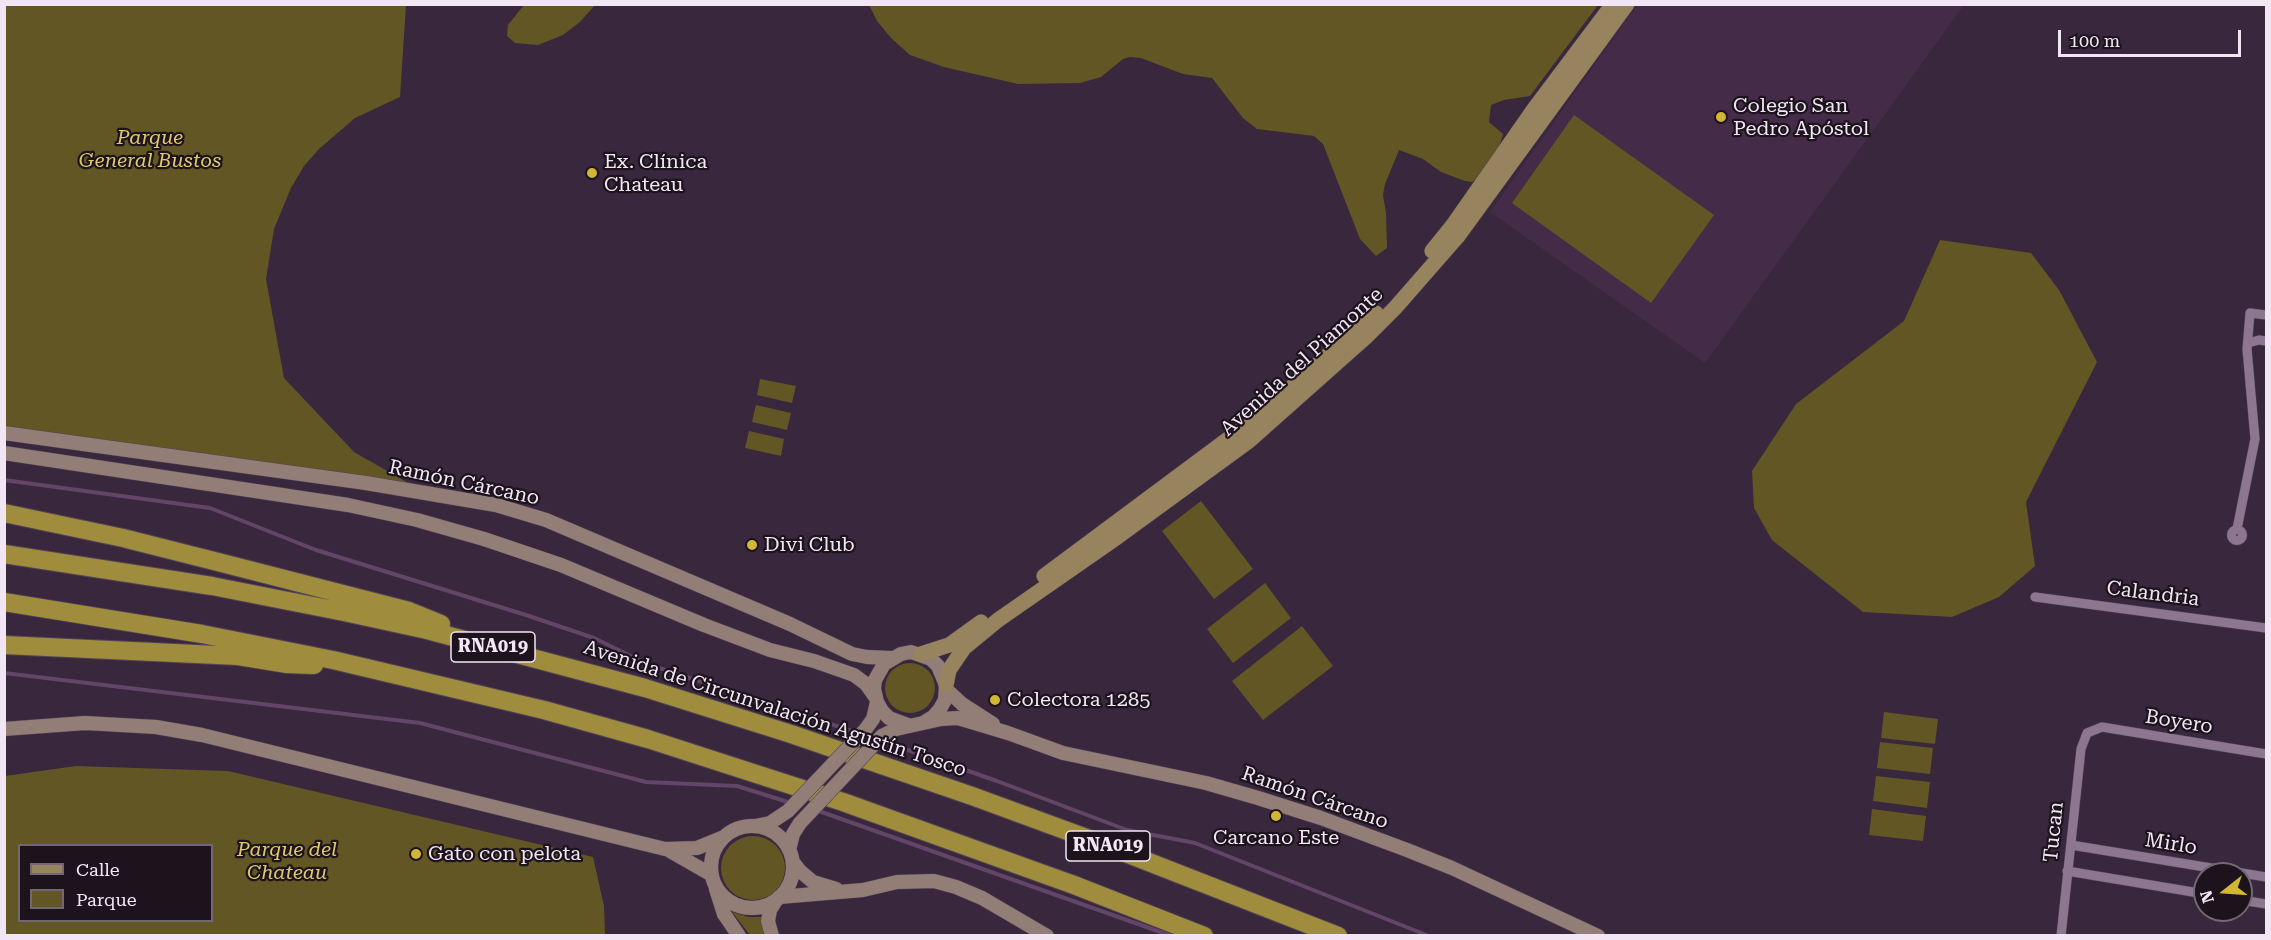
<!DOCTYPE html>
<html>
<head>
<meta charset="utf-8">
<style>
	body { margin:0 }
	#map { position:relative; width:2271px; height:940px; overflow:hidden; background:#39273d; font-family:"Roboto Serif",serif }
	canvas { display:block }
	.frame { position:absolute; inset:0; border:6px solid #f2e6f4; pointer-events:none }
	.legend { position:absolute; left:18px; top:844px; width:195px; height:78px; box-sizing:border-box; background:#1c131d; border:2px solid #726773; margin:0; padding:8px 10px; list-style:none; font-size:18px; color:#f2e6f4 }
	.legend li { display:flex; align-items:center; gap:12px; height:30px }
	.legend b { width:30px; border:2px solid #726773 }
	.north { position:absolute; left:2193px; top:862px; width:60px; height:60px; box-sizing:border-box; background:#1c131d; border:2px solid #726773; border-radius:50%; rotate:253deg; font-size:16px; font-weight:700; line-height:24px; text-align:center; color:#f2e6f4 }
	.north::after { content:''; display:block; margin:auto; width:21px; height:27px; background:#d2b736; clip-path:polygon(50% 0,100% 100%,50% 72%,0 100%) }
	.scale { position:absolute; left:2058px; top:30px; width:183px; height:27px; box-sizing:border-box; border:3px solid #f2e6f4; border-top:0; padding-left:8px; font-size:18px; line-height:21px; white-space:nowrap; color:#f2e6f4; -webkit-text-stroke:4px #1c131d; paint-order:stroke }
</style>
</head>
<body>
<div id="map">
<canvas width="2271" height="940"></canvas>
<div class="frame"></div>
<ul class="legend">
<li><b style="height:8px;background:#97845e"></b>Calle</li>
<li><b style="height:16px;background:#615624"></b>Parque</li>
</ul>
<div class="north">N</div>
<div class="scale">100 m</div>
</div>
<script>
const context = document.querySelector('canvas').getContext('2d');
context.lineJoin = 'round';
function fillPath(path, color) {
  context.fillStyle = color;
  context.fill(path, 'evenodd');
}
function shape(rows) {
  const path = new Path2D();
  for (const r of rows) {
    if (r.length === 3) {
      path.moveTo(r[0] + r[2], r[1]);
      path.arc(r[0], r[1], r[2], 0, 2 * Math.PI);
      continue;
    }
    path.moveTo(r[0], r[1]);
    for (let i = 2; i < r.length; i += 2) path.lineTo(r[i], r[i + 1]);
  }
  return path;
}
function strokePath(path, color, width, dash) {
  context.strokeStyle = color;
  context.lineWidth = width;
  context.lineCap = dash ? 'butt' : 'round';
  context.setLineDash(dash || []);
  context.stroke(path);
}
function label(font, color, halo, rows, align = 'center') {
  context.font = font + ' "Roboto Serif",serif';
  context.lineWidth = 4.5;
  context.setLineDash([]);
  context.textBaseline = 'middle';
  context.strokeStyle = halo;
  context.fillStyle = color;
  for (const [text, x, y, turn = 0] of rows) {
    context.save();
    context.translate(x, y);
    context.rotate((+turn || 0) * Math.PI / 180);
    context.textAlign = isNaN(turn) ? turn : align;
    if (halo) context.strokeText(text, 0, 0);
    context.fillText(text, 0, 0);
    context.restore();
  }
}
fillPath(shape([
	[1637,5,1964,5,1705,363,1490,212]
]), '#442c49');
fillPath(shape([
	[5,5,406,5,400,97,355,118,319,149,304,166,291,188,274,229,266,279,284,378,354,452,410,484,5,428],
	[524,5,524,4,595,5,580,22,563,35,538,45,515,43,507,36,508,25],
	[869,5,1598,5,1530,96,1504,100,1491,105,1489,122,1503,134,1496,159,1484,174,1472,182,1465,181,1441,172,1423,159,1399,150,1385,184,1383,195,1386,213,1387,248,1376,256,1360,239,1323,144,1314,136,1257,129,1243,118,1212,78,1183,74,1141,58,1130,57,1123,59,1101,77,1080,83,1018,84,944,67,910,55,891,38,877,21],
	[1574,115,1714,215,1651,303,1512,203],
	[1940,240,2031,253,2059,290,2097,362,2026,502,2035,566,1999,597,1952,617,1863,612,1772,540,1754,508,1752,471,1796,404,1904,321],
	[760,379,796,386,792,403,757,395],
	[756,405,791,413,787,430,752,422],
	[749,431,784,439,781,456,745,448],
	[1201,501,1253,569,1214,599,1162,531],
	[1265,583,1291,618,1233,663,1207,629],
	[1302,626,1333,666,1263,720,1232,681],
	[910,688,25],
	[1884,712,1938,719,1935,744,1881,738],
	[1880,742,1933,748,1930,774,1877,768],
	[76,766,228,771,593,857,604,906,605,935,5,935,5,776],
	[20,846,212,846,212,920,20,920],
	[1876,776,1930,782,1927,808,1873,801],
	[1872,809,1926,816,1923,841,1869,835],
	[753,868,32],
	[732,912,749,917,761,917,764,935,750,935]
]), '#615624');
strokePath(shape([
	[4,480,210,508,316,550,526,615,594,638,647,664,858,733],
	[4,673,420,723,646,782,737,786,791,803],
	[882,741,997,781,1127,830,1195,843,1429,936],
	[816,810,1172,936]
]), '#624567', 4);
const street = shape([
	[2248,343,2259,340,2266,341],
	[2237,529,2255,439,2247,349,2250,313,2266,315],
	[2237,535,5.5],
	[2035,597,2266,628],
	[2071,845,2266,877],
	[2067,871,2205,894],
	[2241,900,2266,904],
	[2061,936,2081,749,2087,733,2102,727,2266,754]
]);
const secondary = shape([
	[4,433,366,483,496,505,546,520,790,624,852,654,867,657,891,658],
	[4,453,348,505,417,520,484,539,561,565,704,625,770,650,814,661,854,675,866,684,876,698],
	[946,689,962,704,993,724],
	[923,723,941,719,958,718,1008,733,1063,753,1206,783,1258,798,1321,818,1407,850,1452,868,1598,936],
	[4,729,85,723,156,727,202,735,665,849,697,848,724,837],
	[865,730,873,719,877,702],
	[882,736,896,729,923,723,933,717,940,709,945,700,946,685,938,666,931,659,911,652,901,654,884,664,875,680,874,689,877,702,882,711,889,718,908,725],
	[755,826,770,823,788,811],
	[752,867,41],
	[789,850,793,834,800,823],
	[670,851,712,875],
	[793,862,800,871,813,882,836,889],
	[716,889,724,914,739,936],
	[779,897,863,890,897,882,934,881,956,887,982,898,1047,936],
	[772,936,768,921,770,910,775,902]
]);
const primary = shape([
	[1432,251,1453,225,1534,109,1613,4],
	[1044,576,1259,416,1376,313],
	[921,654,949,645,981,622],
	[946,685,949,670,964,648,998,620,1116,538,1249,441,1366,337,1395,308,1458,236,1627,4]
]);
const highway = shape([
	[4,513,123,538,218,562,409,611,441,624],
	[4,554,212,586,344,612,427,630,645,688,791,734,972,796,1100,843,1338,936],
	[4,602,202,634,333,660,544,710,648,739,843,802,1074,885,1204,936],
	[4,645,238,656,287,664,314,665]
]);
strokePath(street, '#524356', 10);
strokePath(secondary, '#524356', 15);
strokePath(primary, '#524356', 16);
strokePath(highway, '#524356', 20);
strokePath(street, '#8c7690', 9);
strokePath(secondary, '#927d77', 14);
strokePath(primary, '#97845e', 15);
strokePath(highway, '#9f8d3d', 18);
const secondaryBridge = shape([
	[788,811,865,730],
	[800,823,882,736]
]);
strokePath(secondaryBridge, '#524356', 15, []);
strokePath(secondaryBridge, '#927d77', 14);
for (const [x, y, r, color] of [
	[1721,117,6,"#d2b736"],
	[592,173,6,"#d2b736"],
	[752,545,6,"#d2b736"],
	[995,700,6,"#d2b736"],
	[1276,816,6,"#d2b736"],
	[416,854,6,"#d2b736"]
]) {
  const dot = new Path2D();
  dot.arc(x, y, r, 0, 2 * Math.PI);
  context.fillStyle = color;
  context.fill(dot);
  strokePath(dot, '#1c131d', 2);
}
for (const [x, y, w] of [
	[493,647,84],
	[1108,846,84]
]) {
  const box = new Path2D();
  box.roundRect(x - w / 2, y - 15, w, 30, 4.5);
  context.fillStyle = '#1c131d';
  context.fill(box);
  strokePath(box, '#f2e6f4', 1.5);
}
label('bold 18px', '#f2e6f4', null, [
	["RNA019",493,647],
	["RNA019",1108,846]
]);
label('20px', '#f2e6f4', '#1c131d', [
	["Colegio San",1733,106],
	["Pedro Apóstol",1733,129],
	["Ex. Clínica",604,162],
	["Chateau",604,185],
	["Divi Club",764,545],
	["Colectora 1285",1007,700],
	["Carcano Este",1276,838,"center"],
	["Gato con pelota",428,854]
], 'left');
label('italic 20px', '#dfc969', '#1c131d', [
	["Parque",150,138],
	["General Bustos",150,161],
	["Parque del",287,850],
	["Chateau",287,873]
]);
label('20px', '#f2e6f4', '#1c131d', [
	["Avenida del Piamonte",1302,362,-42],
	["Ramón Cárcano",464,483,12],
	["Calandria",2153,594,7],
	["Avenida de Circunvalación Agustín Tosco",775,709,18],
	["Boyero",2179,722,9],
	["Ramón Cárcano",1315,798,19],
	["Tucan",2054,832,-84],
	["Mirlo",2171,844,9]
]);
</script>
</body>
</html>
